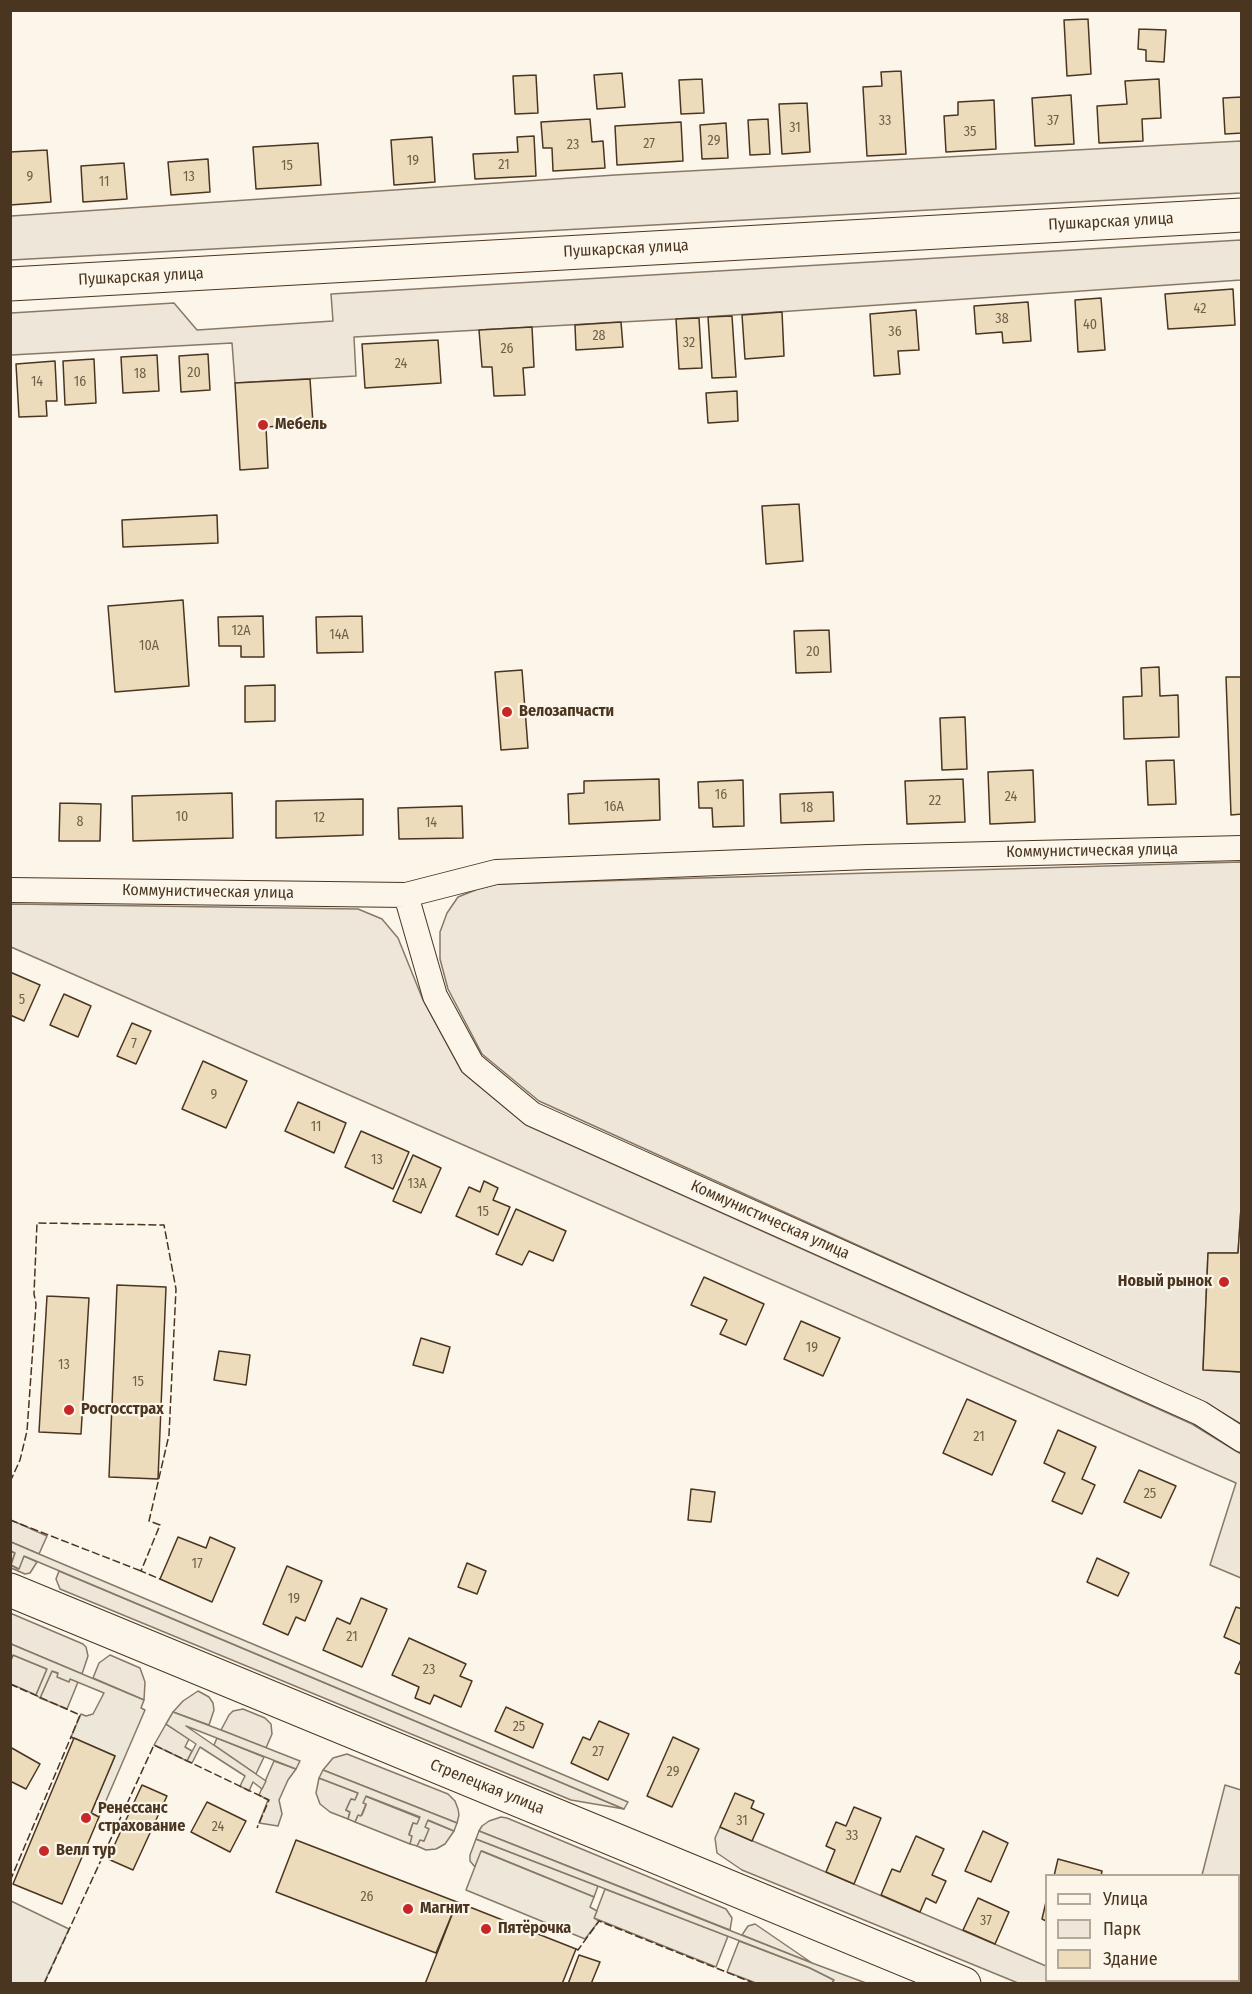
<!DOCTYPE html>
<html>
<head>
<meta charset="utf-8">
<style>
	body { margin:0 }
	#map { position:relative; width:1252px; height:1994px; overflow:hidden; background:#fbf6e9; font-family:"Fira Sans Condensed",sans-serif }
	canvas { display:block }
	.frame { position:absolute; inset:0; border:12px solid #4a3520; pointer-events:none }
	.legend { position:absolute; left:1045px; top:1874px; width:195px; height:108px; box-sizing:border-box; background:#fbf6e9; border:2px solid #b4a999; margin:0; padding:8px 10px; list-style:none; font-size:18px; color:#4a3520 }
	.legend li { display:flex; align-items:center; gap:12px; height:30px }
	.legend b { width:30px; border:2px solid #b4a999 }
</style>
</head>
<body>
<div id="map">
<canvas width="1252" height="1994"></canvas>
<div class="frame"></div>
<ul class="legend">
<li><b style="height:8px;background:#fbf6e9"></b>Улица</li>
<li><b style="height:16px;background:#ede6d9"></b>Парк</li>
<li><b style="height:16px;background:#ecdcbc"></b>Здание</li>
</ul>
</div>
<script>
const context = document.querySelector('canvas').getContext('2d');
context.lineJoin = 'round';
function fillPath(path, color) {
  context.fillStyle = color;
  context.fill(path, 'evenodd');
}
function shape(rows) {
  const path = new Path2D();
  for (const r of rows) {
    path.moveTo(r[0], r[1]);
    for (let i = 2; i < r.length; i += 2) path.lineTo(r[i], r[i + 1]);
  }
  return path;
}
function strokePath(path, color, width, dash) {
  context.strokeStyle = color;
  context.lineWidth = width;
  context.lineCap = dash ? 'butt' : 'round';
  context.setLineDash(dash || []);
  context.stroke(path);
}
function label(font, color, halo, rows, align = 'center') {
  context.font = font + ' "Fira Sans Condensed",sans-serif';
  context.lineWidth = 4.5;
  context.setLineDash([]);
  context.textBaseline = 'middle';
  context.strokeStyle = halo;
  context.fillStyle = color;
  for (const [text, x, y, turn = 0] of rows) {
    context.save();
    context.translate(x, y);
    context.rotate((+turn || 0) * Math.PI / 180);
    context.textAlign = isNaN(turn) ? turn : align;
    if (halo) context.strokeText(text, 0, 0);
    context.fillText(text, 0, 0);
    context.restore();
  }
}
const green = shape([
	[1241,141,1241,193,11,260,11,216,615,175,1241,141],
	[1241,240,1241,280,676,319,354,337,356,376,235,383,232,343,11,355,11,313,174,303,197,330,333,321,331,294,1241,240],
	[1241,862,1242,1193,1238,1253,1208,1253,1203,1369,1241,1372,1241,1424,1204,1402,539,1101,482,1054,448,989,440,959,440,932,447,913,458,897,478,889,498,884,1241,862],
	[11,904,358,909,382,919,398,938,423,1000,462,1072,526,1125,1192,1424,1241,1454,1241,1578,1210,1565,1236,1483,11,947,11,904],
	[11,1520,47,1536,39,1554,11,1542,11,1520],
	[10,1551,15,1553,11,1565,18,1569,24,1556,37,1562,30,1573,25,1574,11,1568,10,1551],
	[59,1571,624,1809,571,1800,60,1589,56,1579,59,1571],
	[10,1613,83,1644,86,1647,88,1656,82,1674,11,1644,10,1613],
	[13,1655,47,1669,36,1695,11,1684,11,1660,13,1655],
	[110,1655,140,1668,145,1682,144,1700,93,1678,99,1663,110,1655],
	[52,1671,59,1674,58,1677,68,1681,70,1678,78,1682,67,1709,40,1698,52,1671],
	[198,1691,209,1697,213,1703,214,1710,209,1725,173,1712,183,1701,198,1691],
	[243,1709,265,1718,271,1724,272,1734,266,1748,221,1730,229,1715,233,1711,243,1709],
	[166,1724,189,1739,185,1747,192,1751,187,1761,154,1745,166,1724],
	[217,1738,264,1757,256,1774,214,1745,217,1738],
	[347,1754,448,1794,455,1801,458,1809,459,1815,457,1823,323,1770,333,1758,347,1754],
	[274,1761,296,1769,288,1780,279,1800,282,1814,278,1826,259,1823,268,1800,259,1795,274,1761],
	[319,1778,358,1793,355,1800,351,1799,346,1810,350,1812,348,1819,330,1812,320,1804,316,1793,319,1778],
	[1225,1785,1241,1790,1241,1983,1174,1983,1175,1980,1238,1980,1238,1876,1202,1875,1225,1785],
	[365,1796,420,1818,417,1825,413,1823,409,1834,413,1836,410,1844,355,1822,358,1815,362,1815,366,1805,362,1803,365,1796],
	[501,1817,507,1818,726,1909,732,1918,730,1930,479,1831,482,1826,489,1821,501,1817],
	[427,1820,454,1831,445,1844,436,1849,426,1850,417,1846,420,1839,424,1841,428,1829,424,1828,427,1820],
	[720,1827,1046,1966,1046,1980,1082,1981,1089,1983,1018,1983,742,1870,717,1853,715,1838,720,1827],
	[476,1839,598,1886,594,1897,482,1851,475,1867,470,1861,470,1855,476,1839],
	[605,1889,728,1936,716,1967,594,1918,605,1889],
	[755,1924,812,1963,742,1935,748,1926,755,1924],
	[739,1941,810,1968,834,1980,832,1984,756,1983,727,1972,739,1941]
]);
fillPath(green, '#ede6d9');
strokePath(green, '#887966', 1.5);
const parking = shape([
	[11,1542,39,1554,628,1802,624,1809,24,1556,19,1569,11,1565,15,1553,11,1551,11,1542],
	[11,1644,144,1700,141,1708,145,1710,99,1817,91,1813,115,1756,71,1737,81,1714,86,1716,93,1714,104,1693,70,1679,69,1682,57,1677,58,1673,52,1671,40,1698,36,1695,47,1669,13,1655,11,1660,11,1644],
	[173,1712,221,1730,300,1761,296,1769,186,1726,266,1781,262,1789,253,1782,249,1791,240,1786,245,1776,200,1747,192,1763,187,1761,196,1744,166,1724,173,1712],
	[323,1770,457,1823,454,1831,428,1820,425,1827,429,1829,424,1841,420,1840,417,1846,410,1844,412,1836,409,1835,413,1823,417,1824,420,1817,366,1796,363,1803,366,1804,361,1816,358,1815,355,1822,348,1819,350,1812,346,1810,351,1799,355,1800,358,1793,319,1778,323,1770],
	[479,1831,812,1963,866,1983,832,1983,834,1980,810,1968,476,1839,479,1831],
	[481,1851,594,1897,590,1907,597,1911,594,1918,599,1921,585,1939,466,1890,481,1851],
	[11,1901,69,1929,44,1983,11,1983,11,1901]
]);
fillPath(parking, '#ede7d9');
strokePath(parking, '#887966', 1.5);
const building = shape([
	[1088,19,1091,74,1067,76,1064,20,1088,19],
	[1139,29,1166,30,1164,62,1146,61,1146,50,1138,49,1139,29],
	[901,71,906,154,867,156,863,87,882,86,881,72,901,71],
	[622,73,625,107,597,109,594,75,622,73],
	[536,75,538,113,515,114,513,76,536,75],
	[702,79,704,113,681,114,679,80,702,79],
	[1159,79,1161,118,1142,119,1143,141,1099,143,1097,106,1127,104,1125,81,1159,79],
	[1071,95,1074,144,1035,146,1032,98,1071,95],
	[1242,97,1242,133,1225,134,1223,98,1242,97],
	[994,100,996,149,946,152,944,116,958,115,958,102,994,100],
	[807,103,810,152,782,154,779,104,807,103],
	[590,119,592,142,603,141,605,168,553,171,552,148,543,148,541,122,590,119],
	[768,119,770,154,750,155,748,120,768,119],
	[681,122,683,161,617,165,615,126,681,122],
	[726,123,728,158,702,159,700,125,726,123],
	[534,136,536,176,475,179,473,154,518,152,517,137,534,136],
	[432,137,435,182,394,185,391,140,432,137],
	[318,143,321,185,256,189,253,147,318,143],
	[47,150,51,202,10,205,10,152,47,150],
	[208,159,210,192,171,195,168,162,208,159],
	[124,163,127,199,83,202,81,166,124,163],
	[1233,289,1235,325,1168,329,1165,294,1233,289],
	[1101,298,1105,350,1078,352,1075,300,1101,298],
	[1028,302,1031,341,1003,343,1002,332,976,334,974,306,1028,302],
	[916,310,919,350,898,351,900,374,874,376,870,314,916,310],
	[782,312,784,356,745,359,742,315,782,312],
	[732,316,736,377,712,378,708,317,732,316],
	[699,318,702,368,679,369,676,319,699,318],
	[621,322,623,347,576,350,575,325,621,322],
	[532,327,534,367,523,368,525,395,494,396,492,367,482,367,479,330,532,327],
	[438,340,441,383,365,388,362,344,438,340],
	[208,354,210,390,181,392,179,356,208,354],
	[157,355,159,391,123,393,121,357,157,355],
	[94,359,96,403,65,405,63,361,94,359],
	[55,361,57,401,46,401,47,416,19,417,16,364,55,361],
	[310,379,313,424,266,427,268,468,240,470,235,383,310,379],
	[737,391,738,421,708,423,706,393,737,391],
	[799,504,803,561,766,564,762,506,799,504],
	[217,515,218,543,123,547,122,520,217,515],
	[183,600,189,686,115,692,108,606,183,600],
	[263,616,264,657,241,657,241,646,219,646,218,617,263,616],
	[362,616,363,652,317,653,316,617,362,616],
	[829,630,831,672,796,673,794,631,829,630],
	[1159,667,1160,696,1178,695,1179,737,1124,739,1123,697,1142,696,1141,668,1159,667],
	[522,670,528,748,501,750,495,672,522,670],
	[1226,677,1242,677,1242,814,1231,815,1226,677],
	[275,685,275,721,245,722,245,686,275,685],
	[965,717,967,769,942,770,940,718,965,717],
	[1174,760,1176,804,1148,805,1146,761,1174,760],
	[1033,770,1035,822,990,824,988,772,1033,770],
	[659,779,660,820,569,824,568,794,584,793,584,781,659,779],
	[963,779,965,822,907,824,905,781,963,779],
	[743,780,744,826,713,827,712,808,699,808,698,782,743,780],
	[833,792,834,821,781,823,780,794,833,792],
	[232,793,233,838,133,841,132,796,232,793],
	[363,799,363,835,276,838,276,801,363,799],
	[60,803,101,804,100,841,59,841,60,803],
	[462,806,463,838,399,839,398,808,462,806],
	[10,972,40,985,24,1021,10,1015,10,972],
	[64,994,91,1006,78,1037,50,1025,64,994],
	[132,1023,151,1031,136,1064,117,1056,132,1023],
	[203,1061,247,1081,226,1128,182,1109,203,1061],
	[298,1102,346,1123,334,1153,285,1131,298,1102],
	[361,1131,409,1152,393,1189,345,1167,361,1131],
	[413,1155,441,1168,421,1213,393,1201,413,1155],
	[484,1181,498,1188,493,1200,510,1207,498,1235,456,1216,469,1187,480,1192,484,1181],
	[1242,1193,1242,1372,1203,1370,1208,1253,1238,1253,1242,1193],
	[516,1209,566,1231,553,1261,529,1251,522,1265,496,1254,516,1209],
	[704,1277,764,1304,746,1345,720,1334,727,1320,691,1305,704,1277],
	[117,1285,166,1287,158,1479,109,1477,117,1285],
	[47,1296,89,1298,81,1434,39,1432,47,1296],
	[801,1321,840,1338,823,1376,784,1359,801,1321],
	[421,1338,450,1347,443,1373,413,1365,421,1338],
	[219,1351,250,1355,246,1385,214,1380,219,1351],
	[967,1399,1016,1421,992,1475,943,1453,967,1399],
	[1058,1430,1096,1447,1082,1479,1095,1485,1082,1514,1052,1501,1065,1473,1044,1463,1058,1430],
	[1139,1470,1176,1486,1161,1518,1124,1502,1139,1470],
	[691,1489,715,1492,711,1522,688,1520,691,1489],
	[178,1537,206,1548,210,1537,235,1548,212,1602,160,1579,178,1537],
	[1097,1558,1129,1573,1118,1596,1087,1582,1097,1558],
	[467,1563,486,1571,477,1594,458,1587,467,1563],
	[287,1566,322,1581,305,1621,296,1617,288,1635,263,1624,287,1566],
	[361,1598,387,1609,362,1667,323,1650,337,1618,350,1624,361,1598],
	[1236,1607,1242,1609,1242,1645,1224,1637,1236,1607],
	[409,1638,466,1664,460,1676,472,1681,461,1707,434,1695,430,1704,415,1698,419,1687,392,1675,409,1638],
	[1242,1657,1242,1675,1235,1673,1242,1657],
	[506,1707,543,1724,533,1748,495,1731,506,1707],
	[599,1721,629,1734,608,1780,571,1763,583,1737,590,1740,599,1721],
	[673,1737,699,1749,672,1807,647,1796,673,1737],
	[74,1738,115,1756,91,1813,99,1817,62,1904,13,1884,74,1738],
	[10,1747,40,1764,26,1789,10,1781,10,1747],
	[142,1785,167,1796,133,1870,108,1859,142,1785],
	[735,1793,754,1801,751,1808,764,1814,752,1841,720,1827,735,1793],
	[207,1802,246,1821,230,1852,191,1832,207,1802],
	[854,1807,881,1818,854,1884,826,1872,835,1850,826,1846,836,1822,846,1826,854,1807],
	[983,1831,1008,1843,991,1882,965,1871,983,1831],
	[916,1836,944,1849,932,1875,946,1881,936,1903,926,1898,920,1912,881,1895,892,1869,900,1872,916,1836],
	[296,1840,457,1902,436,1953,276,1892,296,1840],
	[1058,1859,1102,1871,1101,1876,1054,1876,1058,1859],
	[978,1898,1009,1912,995,1944,963,1930,978,1898],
	[457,1902,576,1949,562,1984,425,1984,457,1902],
	[1046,1902,1046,1921,1042,1919,1046,1902],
	[579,1955,600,1962,591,1984,568,1984,579,1955]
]);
fillPath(building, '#ecdcbc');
strokePath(building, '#4a3520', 1.5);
const minor = shape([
	[10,890,406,895,496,872,868,857,1242,848],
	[406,895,435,996,472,1064,532,1114,1200,1413,1242,1440]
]);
const secondary = shape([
	[10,284,1242,215],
	[10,1590,964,1984]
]);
strokePath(minor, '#4a3520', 26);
strokePath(secondary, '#4a3520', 35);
strokePath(minor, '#fbf6e9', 24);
strokePath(secondary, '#fbf6e9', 33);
strokePath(shape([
	[10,1482,20,1460,27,1431,36,1304,34,1294,37,1223,164,1225,176,1289,169,1435,149,1521,160,1525,141,1571,160,1579],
	[10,1520,141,1571],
	[10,1684,80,1715,71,1737,73,1738],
	[10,1881,71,1737],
	[576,1949,578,1950,599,1921,756,1984],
	[44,1984,154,1745,269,1800,257,1828]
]), '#4a3520', 1.5, [8, 3]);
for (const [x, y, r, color] of [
	[263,425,6,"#c62828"],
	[507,712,6,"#c62828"],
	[1224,1282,6,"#c62828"],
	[69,1410,6,"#c62828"],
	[86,1818,6,"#c62828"],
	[44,1851,6,"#c62828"],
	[408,1909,6,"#c62828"],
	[486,1929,6,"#c62828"]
]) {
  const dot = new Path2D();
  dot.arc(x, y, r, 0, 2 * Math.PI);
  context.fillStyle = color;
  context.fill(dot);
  strokePath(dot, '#fbf6e9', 2);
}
label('14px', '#725f47', null, [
	["33",885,121],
	["37",1053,121],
	["31",795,128],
	["35",970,132],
	["29",714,141],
	["27",649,144],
	["23",573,145],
	["19",413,161],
	["21",504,165],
	["15",287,166],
	["9",30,177],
	["13",189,177],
	["11",104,182],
	["42",1200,309],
	["38",1002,319],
	["40",1090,325],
	["36",895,332],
	["28",599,336],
	["32",689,343],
	["26",507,349],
	["24",401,364],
	["20",194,373],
	["18",140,374],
	["14",37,382],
	["16",80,382],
	["12А",241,631],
	["14А",339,635],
	["10А",149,646],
	["20",813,652],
	["16",721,795],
	["24",1011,797],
	["22",935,801],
	["16А",614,807],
	["18",807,808],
	["10",182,817],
	["12",319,818],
	["8",80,822],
	["14",431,823],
	["5",22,1000],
	["7",134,1044],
	["9",214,1095],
	["11",316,1127],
	["13",377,1160],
	["13А",417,1184],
	["15",483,1212],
	["19",812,1348],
	["13",64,1365],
	["15",138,1382],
	["21",979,1437],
	["25",1150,1494],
	["17",197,1564],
	["19",294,1599],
	["21",352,1637],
	["23",429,1670],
	["25",519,1727],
	["27",598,1752],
	["29",673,1772],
	["31",742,1821],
	["24",218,1827],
	["33",852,1836],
	["26",367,1897],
	["37",986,1921]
]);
label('16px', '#4a3520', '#fbf6e9', [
	["Пушкарская улица",1111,222,-3],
	["Пушкарская улица",626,249,-3],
	["Пушкарская улица",141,277,-3],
	["Коммунистическая улица",1092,851,-1],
	["Коммунистическая улица",208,892,1],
	["Коммунистическая улица",770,1220,24],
	["Стрелецкая улица",487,1787,22]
]);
label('bold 16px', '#4a3520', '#fbf6e9', [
	["Мебель",275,425],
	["Велозапчасти",519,712],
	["Новый рынок",1212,1282,"right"],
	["Росгосстрах",81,1410],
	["Ренессанс",98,1809],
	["страхование",98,1827],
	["Велл тур",56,1851],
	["Магнит",420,1909],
	["Пятёрочка",498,1929]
], 'left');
</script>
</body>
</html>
